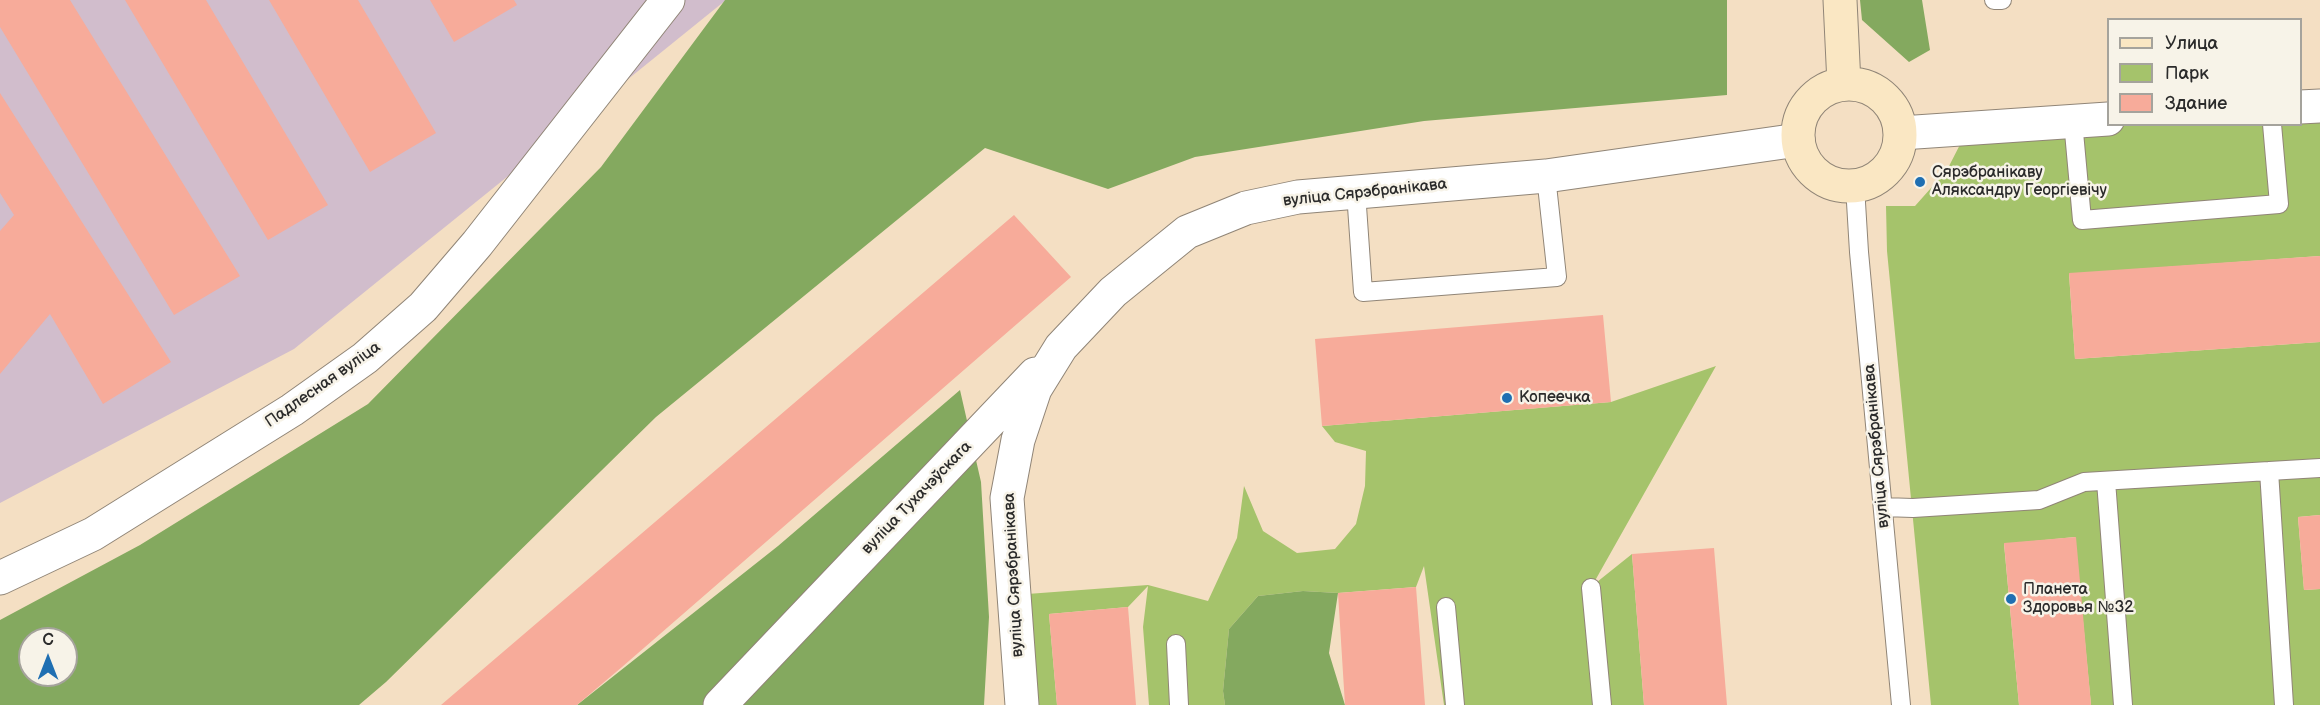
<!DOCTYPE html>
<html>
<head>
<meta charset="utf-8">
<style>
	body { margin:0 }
	#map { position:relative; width:2320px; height:705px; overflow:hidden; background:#f4dfc3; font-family:"Balsamiq Sans",sans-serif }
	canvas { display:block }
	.legend { position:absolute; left:2107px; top:18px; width:195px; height:108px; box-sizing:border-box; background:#f7f3e8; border:2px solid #a5a39c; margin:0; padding:8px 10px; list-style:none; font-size:18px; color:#2b2b2b }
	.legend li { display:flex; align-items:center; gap:12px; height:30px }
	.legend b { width:30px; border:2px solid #a5a39c }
	.north { position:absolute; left:18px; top:627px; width:60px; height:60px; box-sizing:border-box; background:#f7f3e8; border:2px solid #a5a39c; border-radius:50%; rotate:0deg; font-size:16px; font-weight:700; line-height:24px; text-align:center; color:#2b2b2b }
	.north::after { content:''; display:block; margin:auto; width:21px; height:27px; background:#1f6fb2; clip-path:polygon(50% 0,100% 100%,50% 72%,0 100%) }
</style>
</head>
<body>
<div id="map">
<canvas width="2320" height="705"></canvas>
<ul class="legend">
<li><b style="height:8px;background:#fae7c3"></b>Улица</li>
<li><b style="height:16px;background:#a5c36b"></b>Парк</li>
<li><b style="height:16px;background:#f7ab9a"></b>Здание</li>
</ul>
<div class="north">С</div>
</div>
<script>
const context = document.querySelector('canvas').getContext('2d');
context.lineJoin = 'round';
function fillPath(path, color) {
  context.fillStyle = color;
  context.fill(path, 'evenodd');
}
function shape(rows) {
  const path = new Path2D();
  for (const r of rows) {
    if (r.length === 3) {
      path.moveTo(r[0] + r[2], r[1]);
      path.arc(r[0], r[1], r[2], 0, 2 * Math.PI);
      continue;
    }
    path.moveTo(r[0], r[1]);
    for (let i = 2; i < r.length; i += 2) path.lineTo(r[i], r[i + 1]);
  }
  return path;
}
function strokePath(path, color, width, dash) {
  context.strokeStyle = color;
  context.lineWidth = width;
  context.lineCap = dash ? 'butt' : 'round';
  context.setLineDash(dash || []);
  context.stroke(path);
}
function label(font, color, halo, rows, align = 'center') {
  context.font = font + ' "Balsamiq Sans",sans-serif';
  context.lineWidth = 5;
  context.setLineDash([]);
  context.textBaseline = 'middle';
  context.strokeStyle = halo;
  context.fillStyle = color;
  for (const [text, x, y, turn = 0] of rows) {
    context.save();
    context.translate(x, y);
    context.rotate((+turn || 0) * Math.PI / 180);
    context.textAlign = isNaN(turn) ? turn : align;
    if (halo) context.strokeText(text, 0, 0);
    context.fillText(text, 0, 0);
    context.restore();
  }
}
fillPath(shape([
	[0,0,726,0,294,349,0,503]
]), '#d1bdcc');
fillPath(shape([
	[2320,106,2320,256,2069,274,2075,359,2320,342,2320,515,2298,517,2304,590,2320,589,2320,705,2091,705,2075,537,2004,544,2019,705,1931,705,1887,251,1886,206,1915,206,1947,170,1968,129,2108,124,2300,124,2301,107],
	[1716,366,1592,586,1632,554,1644,705,1444,705,1424,566,1416,587,1338,593,1303,591,1258,596,1229,629,1223,691,1225,705,1149,705,1143,627,1148,586,1128,607,1049,614,1057,705,1022,705,1014,595,1148,585,1208,601,1237,538,1244,486,1263,531,1297,553,1335,549,1356,524,1365,486,1366,451,1335,442,1322,426,1611,402]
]), '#a5c36b');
fillPath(shape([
	[725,0,1727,0,1727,95,1424,121,1195,157,1108,189,985,148,656,417,386,682,359,705,0,705,0,620,140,545,368,404,601,167],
	[30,639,66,639,66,675,30,675],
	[1860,0,1922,0,1930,50,1909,62,1862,20],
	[960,390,981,482,989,617,984,705,577,705,778,546],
	[1303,591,1338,593,1329,653,1345,705,1225,705,1223,691,1229,629,1258,596]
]), '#84a95f');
fillPath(shape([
	[0,0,70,0,240,276,174,315,0,27],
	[125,0,206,0,328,205,268,240],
	[269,0,358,0,436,133,370,172],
	[430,0,514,0,517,5,454,42],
	[0,93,171,362,103,404,50,314,0,374,0,231,14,215,0,193],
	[1014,215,1071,277,622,667,577,705,441,705],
	[2320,256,2320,342,2075,359,2069,273],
	[1603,315,1611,402,1322,426,1315,339],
	[2320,515,2320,589,2304,590,2298,517],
	[2076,537,2091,705,2019,705,2004,543],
	[1714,548,1727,705,1644,705,1632,554],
	[1416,587,1425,705,1345,705,1338,593],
	[1128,607,1136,705,1057,705,1049,614]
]), '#f7ab9a');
const lane = shape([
	[1994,0,2002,0],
	[2073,121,2082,220,2279,204,2272,124],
	[1855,186,1859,252,1901,705],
	[1356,192,1363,292,1557,277,1546,176],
	[2269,471,2284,705],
	[2106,481,2123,705],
	[1883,507,1913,508,2039,500,2084,482,2320,468],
	[1591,588,1602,705],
	[1446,607,1455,705],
	[1176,644,1179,705]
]);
const street = shape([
	[2300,107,2320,106],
	[1901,133,2108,119],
	[0,578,93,534,292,410,365,358,423,307,477,244,668,0],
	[720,705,1035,374],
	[1022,705,1007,498,1018,440,1035,389,1061,347,1113,292,1187,232,1246,208,1298,197,1546,176,1798,140]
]);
const secondary = shape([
	[1840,0,1844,84],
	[1849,135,51]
]);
strokePath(lane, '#908577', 20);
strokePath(street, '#908577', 35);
strokePath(secondary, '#908577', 35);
strokePath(lane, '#fff', 18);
strokePath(street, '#fff', 33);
strokePath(secondary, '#fae7c3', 33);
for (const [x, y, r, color] of [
	[1920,182,6,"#1f6fb2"],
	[1507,398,6,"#1f6fb2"],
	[2011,599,6,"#1f6fb2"]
]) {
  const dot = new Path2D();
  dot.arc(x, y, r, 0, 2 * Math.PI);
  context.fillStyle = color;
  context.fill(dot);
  strokePath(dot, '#f7f3e8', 2);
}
label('16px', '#2b2b2b', '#f7f3e8', [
	["Сярэбранікаву",1932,173],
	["Аляксандру Георгіевічу",1932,191],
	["Копеечка",1519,398],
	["Планета",2023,590],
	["Здоровья №32",2023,608]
], 'left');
label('16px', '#2b2b2b', '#f7f3e8', [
	["вуліца Сярэбранікава",1365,193,-6],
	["Падлесная вуліца",323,385,-35],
	["вуліца Сярэбранікава",1877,446,-95],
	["вуліца Тухачэўскага",917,498,-46],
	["вуліца Сярэбранікава",1014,575,-93]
]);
</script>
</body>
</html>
